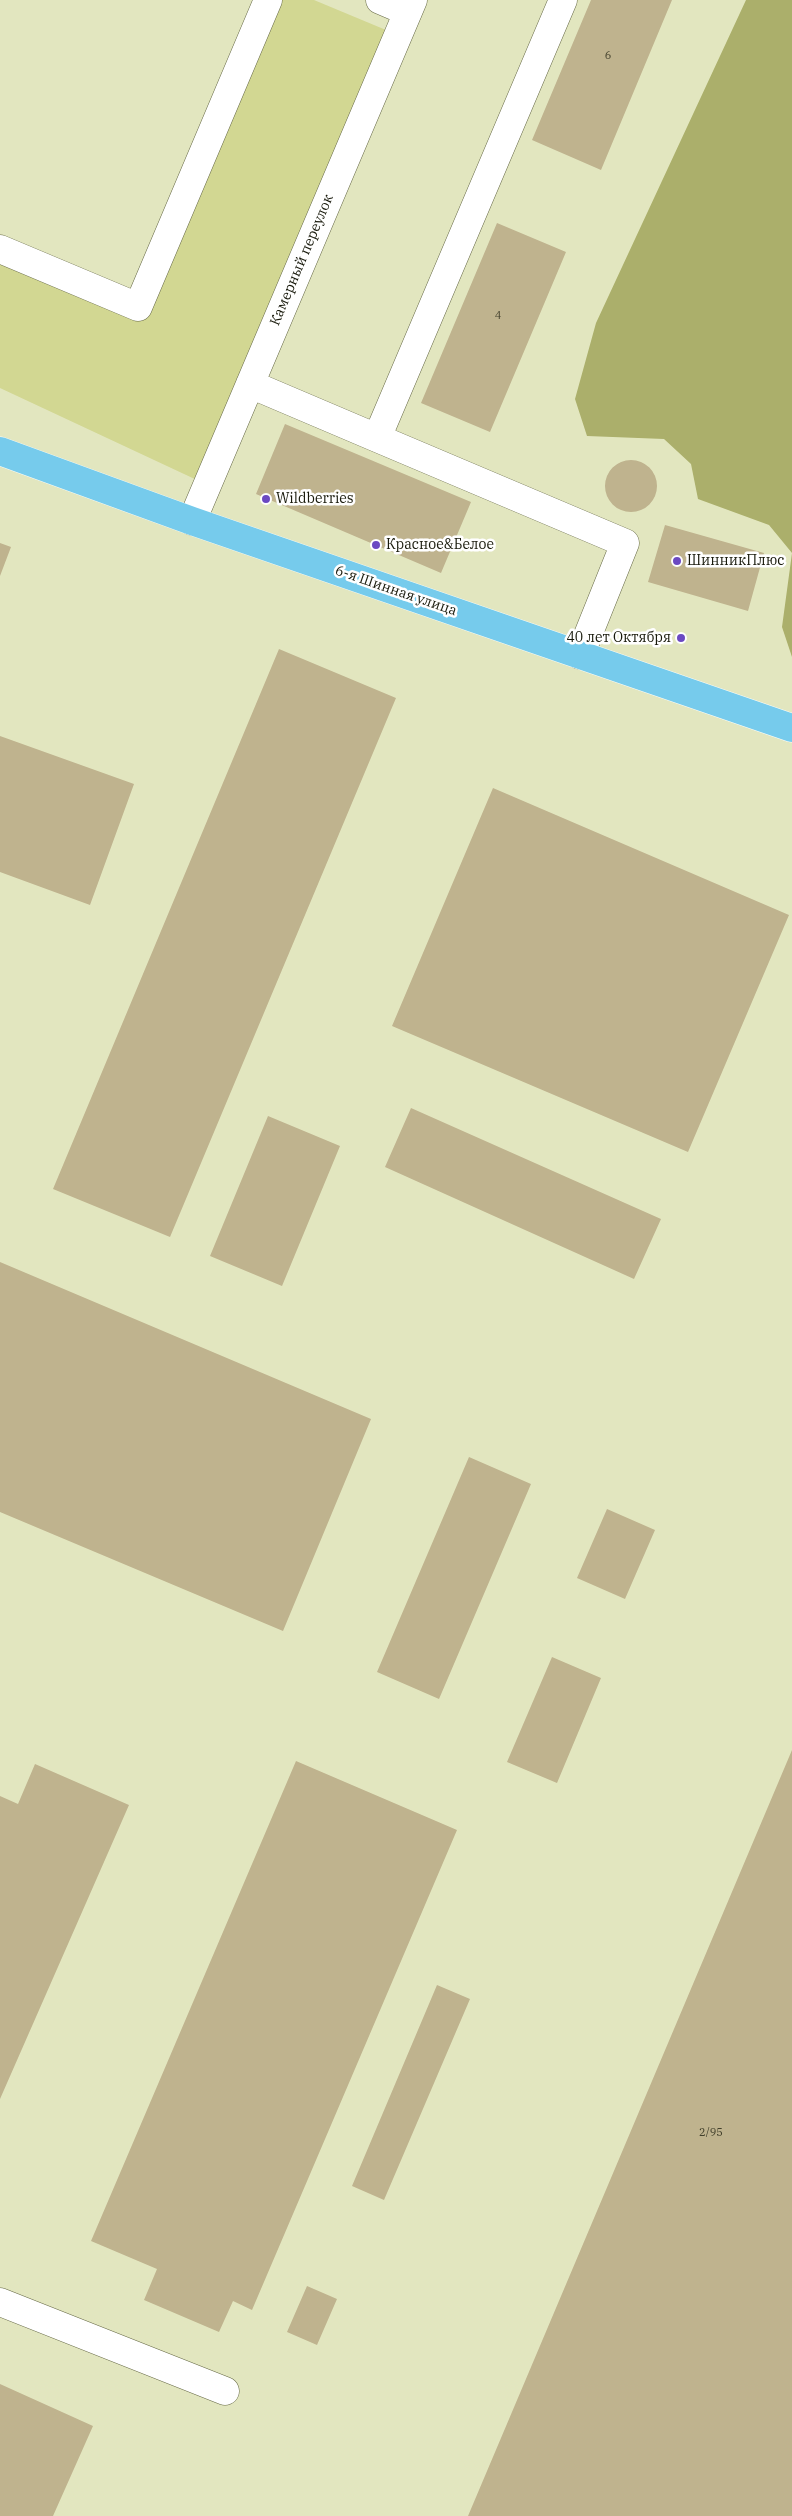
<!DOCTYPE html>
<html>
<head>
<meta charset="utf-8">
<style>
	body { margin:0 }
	canvas { display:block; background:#e2e6bf }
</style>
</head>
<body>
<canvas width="792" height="2516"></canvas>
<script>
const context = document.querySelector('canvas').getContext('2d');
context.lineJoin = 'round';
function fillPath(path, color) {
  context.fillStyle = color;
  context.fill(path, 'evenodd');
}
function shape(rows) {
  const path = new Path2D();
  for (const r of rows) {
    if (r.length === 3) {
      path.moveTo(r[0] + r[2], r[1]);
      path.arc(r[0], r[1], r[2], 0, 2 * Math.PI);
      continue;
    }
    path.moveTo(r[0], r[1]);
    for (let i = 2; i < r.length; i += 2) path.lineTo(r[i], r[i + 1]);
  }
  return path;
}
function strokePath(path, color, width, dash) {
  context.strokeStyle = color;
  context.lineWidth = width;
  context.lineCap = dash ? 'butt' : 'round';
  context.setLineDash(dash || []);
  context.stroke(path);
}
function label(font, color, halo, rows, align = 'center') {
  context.font = font + ' "IBM Plex Serif",serif';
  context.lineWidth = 5;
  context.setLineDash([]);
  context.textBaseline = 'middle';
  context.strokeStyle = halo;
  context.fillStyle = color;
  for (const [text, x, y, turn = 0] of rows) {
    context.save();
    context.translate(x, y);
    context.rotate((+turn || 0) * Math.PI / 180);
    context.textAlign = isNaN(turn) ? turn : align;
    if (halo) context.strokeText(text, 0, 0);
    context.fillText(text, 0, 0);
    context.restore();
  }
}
fillPath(shape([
	[276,0,314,0,386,30,199,481,0,388,0,256,141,315]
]), '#d2d792');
fillPath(shape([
	[746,0,792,0,792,657,782,627,792,553,769,525,698,499,691,464,664,439,587,436,575,399,596,323]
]), '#abaf6b');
fillPath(shape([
	[591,0,672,0,601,170,532,140],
	[497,223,566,252,490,432,421,403],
	[285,424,471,502,441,573,256,494],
	[631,486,26],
	[665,525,764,553,748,611,648,582],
	[0,543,11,547,0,576],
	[279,649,396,698,170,1237,53,1189],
	[0,736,134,784,90,905,0,872],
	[493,788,789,915,688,1152,392,1026],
	[411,1108,661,1219,634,1279,385,1167],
	[268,1116,340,1146,282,1286,210,1256],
	[0,1262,371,1419,283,1631,0,1512],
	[469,1457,531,1484,439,1699,377,1672],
	[607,1509,655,1530,625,1599,577,1578],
	[552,1657,601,1678,557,1783,507,1762],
	[792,1750,792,2516,468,2516],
	[296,1761,457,1830,252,2310,233,2301,219,2332,144,2300,157,2269,91,2241],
	[35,1764,129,1805,0,2099,0,1796,18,1804],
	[437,1985,470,1999,384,2200,352,2186],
	[307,2286,337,2299,317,2345,287,2332],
	[0,2384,93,2426,53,2516,0,2516]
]), '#bfb38e');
const minor = shape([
	[380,0,408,12],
	[0,249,138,307,268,0],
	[250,384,377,438,563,0],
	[377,438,625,543,580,655],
	[192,521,413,0],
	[0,2302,225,2391]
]);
const major = shape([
	[0,451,192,521,792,728]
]);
strokePath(minor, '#676a47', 29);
strokePath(major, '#fff', 29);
strokePath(minor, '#fff', 28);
strokePath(major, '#76cbec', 28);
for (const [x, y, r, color] of [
	[266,499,5,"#6b49c2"],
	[376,545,5,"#6b49c2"],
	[677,561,5,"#6b49c2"],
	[681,638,5,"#6b49c2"]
]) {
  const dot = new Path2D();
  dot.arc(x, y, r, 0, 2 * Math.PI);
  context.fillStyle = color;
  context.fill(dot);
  strokePath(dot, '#fff', 2);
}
label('11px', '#42402c', null, [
	["6",608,56],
	["4",498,316],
	["2/95",711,2133]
]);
label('14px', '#18190b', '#fff', [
	["Камерный переулок",302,260,-67],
	["6-я Шинная улица",396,591,19]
]);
label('14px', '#18190b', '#fff', [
	["Wildberries",276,499],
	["Красное&Белое",386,545],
	["ШинникПлюс",687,561],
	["40 лет Октября",671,638,"right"]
], 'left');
</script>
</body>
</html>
